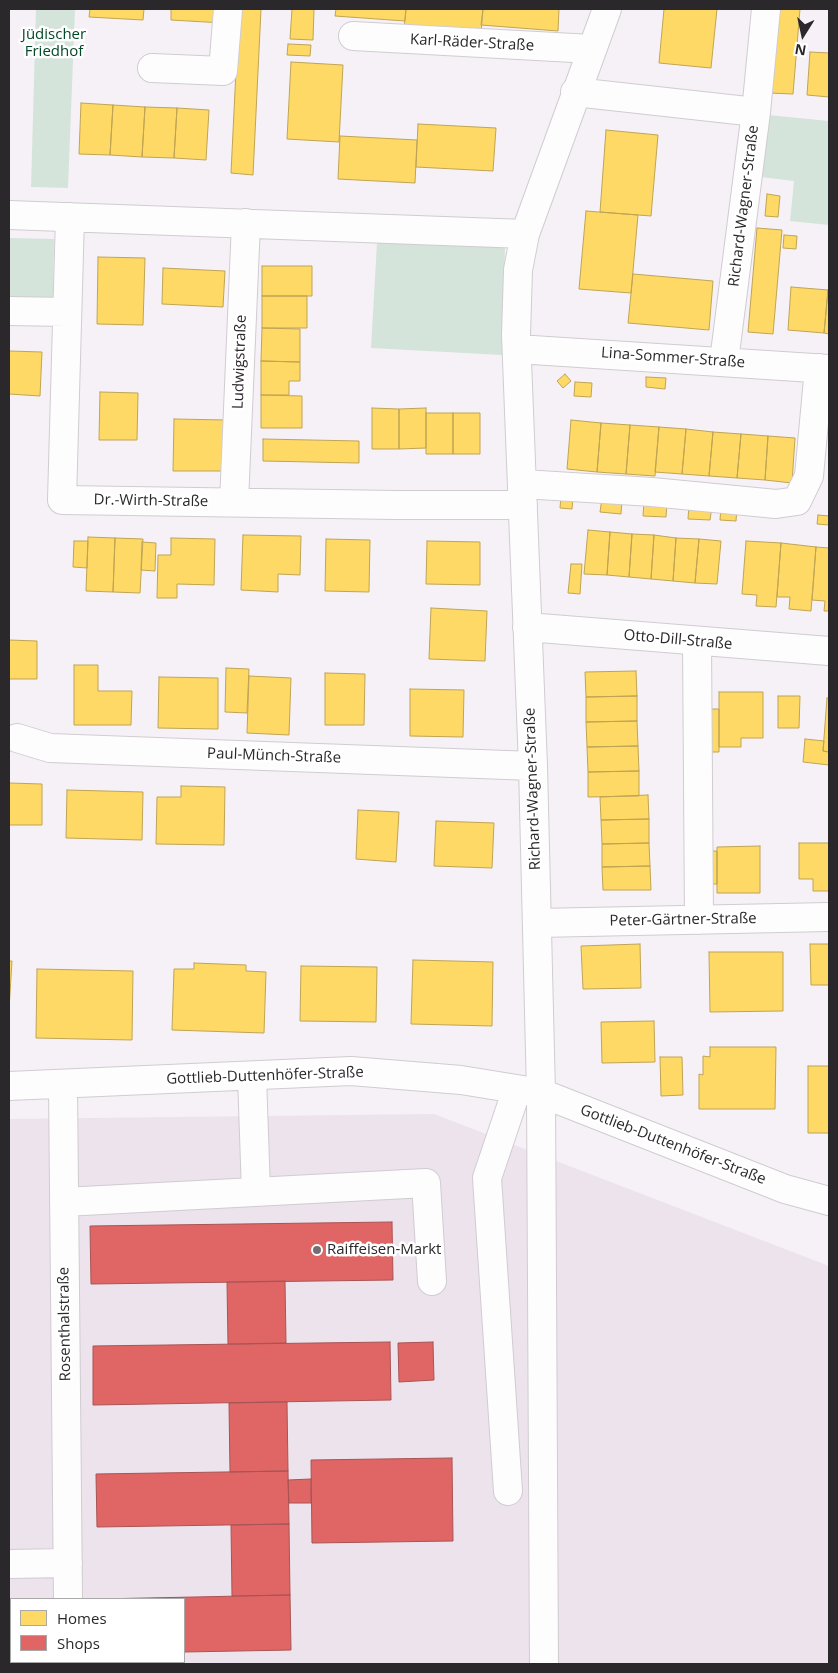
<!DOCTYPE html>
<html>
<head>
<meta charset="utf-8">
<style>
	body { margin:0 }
	#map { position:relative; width:838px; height:1673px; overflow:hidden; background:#f6f1f6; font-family:"Open Sans",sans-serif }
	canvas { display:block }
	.frame { position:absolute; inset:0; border:10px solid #2b282b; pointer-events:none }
	.legend { position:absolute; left:10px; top:1598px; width:175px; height:65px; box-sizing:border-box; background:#fff; border:1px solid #aaa9aa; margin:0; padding:6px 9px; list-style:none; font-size:15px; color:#2b282b }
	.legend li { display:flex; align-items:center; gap:10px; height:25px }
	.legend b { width:25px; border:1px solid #aaa9aa }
	.north { position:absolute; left:778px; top:10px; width:50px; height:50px; -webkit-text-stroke:4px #fff; paint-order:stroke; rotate:190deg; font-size:14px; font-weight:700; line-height:20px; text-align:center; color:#2b282b }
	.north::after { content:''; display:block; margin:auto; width:18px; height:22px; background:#2b282b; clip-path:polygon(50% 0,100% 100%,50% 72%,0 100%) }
</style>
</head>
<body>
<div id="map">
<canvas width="838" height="1673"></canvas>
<div class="frame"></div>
<ul class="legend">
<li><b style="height:14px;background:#ffd966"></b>Homes</li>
<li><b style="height:14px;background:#e06666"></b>Shops</li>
</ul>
<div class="north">N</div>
</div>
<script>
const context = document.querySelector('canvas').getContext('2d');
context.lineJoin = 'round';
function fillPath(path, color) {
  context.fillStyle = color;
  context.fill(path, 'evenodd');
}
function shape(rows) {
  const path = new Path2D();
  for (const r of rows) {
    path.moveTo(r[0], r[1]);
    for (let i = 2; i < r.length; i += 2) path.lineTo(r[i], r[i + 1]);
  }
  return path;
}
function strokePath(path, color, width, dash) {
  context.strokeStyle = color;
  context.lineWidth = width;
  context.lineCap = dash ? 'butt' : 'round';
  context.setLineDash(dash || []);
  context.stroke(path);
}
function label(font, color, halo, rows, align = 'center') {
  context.font = font + ' "Open Sans",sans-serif';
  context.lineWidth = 5;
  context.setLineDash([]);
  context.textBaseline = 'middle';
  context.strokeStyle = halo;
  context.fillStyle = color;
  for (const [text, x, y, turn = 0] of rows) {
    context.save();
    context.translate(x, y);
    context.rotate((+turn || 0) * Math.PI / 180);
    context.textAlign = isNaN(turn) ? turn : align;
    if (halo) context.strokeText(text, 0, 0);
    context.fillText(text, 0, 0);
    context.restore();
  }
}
fillPath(shape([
	[434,1114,829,1266,829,1664,9,1664,9,1119],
	[11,1599,184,1599,184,1662,11,1662]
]), '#ece3ec');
fillPath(shape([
	[36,9,75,9,68,188,31,187],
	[768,115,829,121,829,225,790,221,794,181,761,177],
	[9,238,54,239,53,298,9,298],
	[377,243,505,247,502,355,371,348]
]), '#d4e4da');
const homes = shape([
	[90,9,144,9,143,20,89,17,90,9],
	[171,9,224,9,223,23,171,20,171,9],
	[239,9,261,9,253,175,231,173,239,9],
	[292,9,314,9,313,40,290,39,292,9],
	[336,9,406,9,405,21,335,16,336,9],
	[406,9,483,9,481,33,404,28,406,9],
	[483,9,559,9,558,31,481,25,483,9],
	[664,9,717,9,711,68,659,63,664,9],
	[776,9,800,9,793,94,769,93,776,9],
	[288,44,311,45,310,56,287,55,288,44],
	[810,52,829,53,829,97,807,95,810,52],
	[291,62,343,65,339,142,287,139,291,62],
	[81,103,113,105,110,155,79,154,81,103],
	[113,105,145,107,142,157,110,155,113,105],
	[145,107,177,108,174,158,142,157,145,107],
	[177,108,209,110,206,160,174,158,177,108],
	[418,124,496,128,493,171,416,167,418,124],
	[606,130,658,135,651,216,600,212,606,130],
	[340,136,417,140,415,183,338,179,340,136],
	[767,194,780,196,778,217,765,216,767,194],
	[586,211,638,215,631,293,579,289,586,211],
	[757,228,782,230,773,334,748,332,757,228],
	[784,235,797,236,796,249,783,248,784,235],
	[98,257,145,258,143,325,97,324,98,257],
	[262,266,312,266,312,296,262,296,262,266],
	[163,268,225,271,223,307,162,304,163,268],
	[633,274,713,281,709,330,628,323,633,274],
	[791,287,828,290,824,333,788,330,791,287],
	[828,290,829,290,829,334,824,333,828,290],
	[262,296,307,296,307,328,262,328,262,296],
	[262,328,300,329,300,362,261,361,262,328],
	[9,351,42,352,40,396,9,394,9,351],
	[261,361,300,362,300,381,289,381,289,395,261,395,261,361],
	[565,374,571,381,563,388,557,381,565,374],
	[646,377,666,378,665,389,646,387,646,377],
	[575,382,592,383,591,397,574,396,575,382],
	[100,392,138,393,137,440,99,440,100,392],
	[261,395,302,396,302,428,261,428,261,395],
	[372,408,399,409,399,449,372,449,372,408],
	[426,408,426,448,399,449,399,409,426,408],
	[426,413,453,413,453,454,426,454,426,413],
	[453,413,480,413,480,454,453,454,453,413],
	[174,419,226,420,226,471,173,471,174,419],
	[571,420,601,423,597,472,567,469,571,420],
	[601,423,630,425,626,474,597,472,601,423],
	[630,425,659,427,655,476,626,474,630,425],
	[659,427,686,429,682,474,655,472,659,427],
	[686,429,713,432,709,476,682,474,686,429],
	[713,432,741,434,737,478,709,476,713,432],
	[741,434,768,436,765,480,737,478,741,434],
	[768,436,795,438,792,483,765,480,768,436],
	[263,439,359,441,359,463,263,461,263,439],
	[561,496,573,497,572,509,560,508,561,496],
	[602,498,622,500,621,514,600,512,602,498],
	[644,502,667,503,666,517,643,516,644,502],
	[689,505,712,506,710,520,688,519,689,505],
	[721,507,737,508,736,521,720,520,721,507],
	[818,515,829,516,829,525,817,524,818,515],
	[588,530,610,532,607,575,584,574,588,530],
	[610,532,632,534,629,577,607,575,610,532],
	[632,534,654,535,651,579,629,577,632,534],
	[243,535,301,536,300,575,278,574,278,592,241,590,243,535],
	[654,535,676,538,673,581,651,579,654,535],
	[88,537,115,538,113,592,86,591,88,537],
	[115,538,143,539,140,593,113,592,115,538],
	[171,538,215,539,214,585,177,584,177,598,157,598,158,555,171,555,171,538],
	[676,538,699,539,695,583,673,581,676,538],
	[326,539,370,540,369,592,325,591,326,539],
	[699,539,721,541,717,584,695,583,699,539],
	[74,541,88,541,87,568,73,567,74,541],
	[427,541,480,542,480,585,426,584,427,541],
	[746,541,781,543,776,607,756,606,757,595,742,594,746,541],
	[142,542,156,543,155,571,141,570,142,542],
	[781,543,816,547,811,611,789,609,790,597,777,597,781,543],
	[816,547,829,548,829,611,824,611,825,601,812,600,816,547],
	[571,564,582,564,580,594,568,593,571,564],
	[431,608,487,611,485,661,429,659,431,608],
	[9,640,37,641,37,679,9,679,9,640],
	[74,665,98,665,98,691,132,691,131,725,74,725,74,665],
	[226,668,249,669,247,713,225,712,226,668],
	[636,671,637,696,586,697,585,672,636,671],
	[325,673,365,674,364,725,325,725,325,673],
	[249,676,291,678,289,735,247,733,249,676],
	[159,677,218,678,218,729,158,728,159,677],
	[410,689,464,690,463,737,410,736,410,689],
	[719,692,763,692,763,738,741,738,741,747,719,747,719,692],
	[637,696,637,721,586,722,586,697,637,696],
	[778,696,800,696,799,728,778,728,778,696],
	[827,698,829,698,829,752,823,751,827,698],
	[703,709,719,709,719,752,703,752,703,709],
	[637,721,638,746,587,747,586,722,637,721],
	[805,739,824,741,823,751,829,752,829,765,803,762,805,739],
	[638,746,639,771,588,772,587,747,638,746],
	[639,771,639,796,588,797,588,772,639,771],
	[9,783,42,784,42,825,9,825,9,783],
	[181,786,225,787,224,845,156,844,157,797,181,797,181,786],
	[67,790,143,792,142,840,66,838,67,790],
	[648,795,649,819,601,820,600,797,648,795],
	[358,810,399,812,396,862,356,859,358,810],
	[649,819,649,843,602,844,601,820,649,819],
	[436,821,494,823,492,868,434,866,436,821],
	[649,843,650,866,602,867,602,844,649,843],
	[799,843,829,843,829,891,813,891,813,879,799,879,799,843],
	[760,846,760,893,717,893,717,847,760,846],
	[703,851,717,851,717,884,703,884,703,851],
	[650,866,651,890,603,890,602,867,650,866],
	[640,944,641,988,583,989,581,946,640,944],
	[810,944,829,944,829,985,811,985,810,944],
	[709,952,783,952,783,1011,710,1012,709,952],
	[413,960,493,962,492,1026,411,1024,413,960],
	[9,961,12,961,9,1010,9,961],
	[194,963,246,965,246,971,266,972,264,1033,172,1030,174,969,194,969,194,963],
	[301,966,377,967,376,1022,300,1021,301,966],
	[37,969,133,971,132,1040,36,1038,37,969],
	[654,1021,655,1062,602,1063,601,1022,654,1021],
	[710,1047,776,1047,775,1109,699,1109,699,1074,703,1075,703,1056,710,1057,710,1047],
	[660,1057,682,1057,683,1095,661,1096,660,1057],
	[808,1066,829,1066,829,1133,808,1133,808,1066]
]);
fillPath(homes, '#ffd966');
strokePath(homes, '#bfa454', 1);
const shops = shape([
	[392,1222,393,1280,91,1284,90,1226,392,1222],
	[285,1281,286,1343,228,1344,227,1282,285,1281],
	[390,1342,391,1400,93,1405,93,1346,390,1342],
	[433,1342,434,1380,399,1382,398,1343,433,1342],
	[287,1402,288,1471,230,1472,229,1403,287,1402],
	[452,1458,453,1541,312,1543,311,1460,452,1458],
	[288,1471,289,1524,97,1527,96,1474,288,1471],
	[311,1479,311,1503,289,1503,288,1480,311,1479],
	[289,1524,290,1595,232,1596,231,1525,289,1524],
	[290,1595,291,1650,184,1652,184,1599,99,1599,290,1595]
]);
fillPath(shops, '#e06666');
strokePath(shops, '#aa5354', 1);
const minor = shape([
	[353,36,592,49],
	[152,68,223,71,228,9],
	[575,92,756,112,724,361],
	[756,112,766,9],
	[9,215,525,234],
	[70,217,62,500,396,505,523,505],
	[9,311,67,312],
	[517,349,829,369],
	[523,484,652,492,776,504,797,501,809,476,819,368],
	[234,502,246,223],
	[527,627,829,651],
	[697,641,699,920],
	[17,738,50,748,533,766],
	[537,923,829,917],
	[252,1076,256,1192],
	[63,1085,68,1599],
	[9,1086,351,1071,461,1080,541,1093,785,1189,829,1201],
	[64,1202,426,1183,432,1281],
	[508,1491,487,1178,517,1089],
	[9,1564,68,1563],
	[544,1664,541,1093,533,766,516,335,518,270,525,234,607,9]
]);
strokePath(minor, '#d0ccd0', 30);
strokePath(minor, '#fefdfe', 28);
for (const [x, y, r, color] of [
	[317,1250,5,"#726e72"]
]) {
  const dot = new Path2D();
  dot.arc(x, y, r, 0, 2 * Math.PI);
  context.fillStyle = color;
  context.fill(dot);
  strokePath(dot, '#fff', 2);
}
label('15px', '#034928', '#fff', [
	["Jüdischer",54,35],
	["Friedhof",54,52]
]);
label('15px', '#2b282b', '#fff', [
	["Karl-Räder-Straße",472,43,3],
	["Richard-Wagner-Straße",744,206,-83],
	["Lina-Sommer-Straße",673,358,4],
	["Ludwigstraße",240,362,-88],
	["Dr.-Wirth-Straße",151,501,1],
	["Otto-Dill-Straße",678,640,5],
	["Paul-Münch-Straße",274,756,2],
	["Richard-Wagner-Straße",533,789,-92],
	["Peter-Gärtner-Straße",683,920,-1],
	["Gottlieb-Duttenhöfer-Straße",265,1076,-2],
	["Gottlieb-Duttenhöfer-Straße",673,1145,21],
	["Rosenthalstraße",65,1324,-91]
]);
label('15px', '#2b282b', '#fff', [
	["Raiffeisen-Markt",327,1250]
], 'left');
</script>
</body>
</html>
